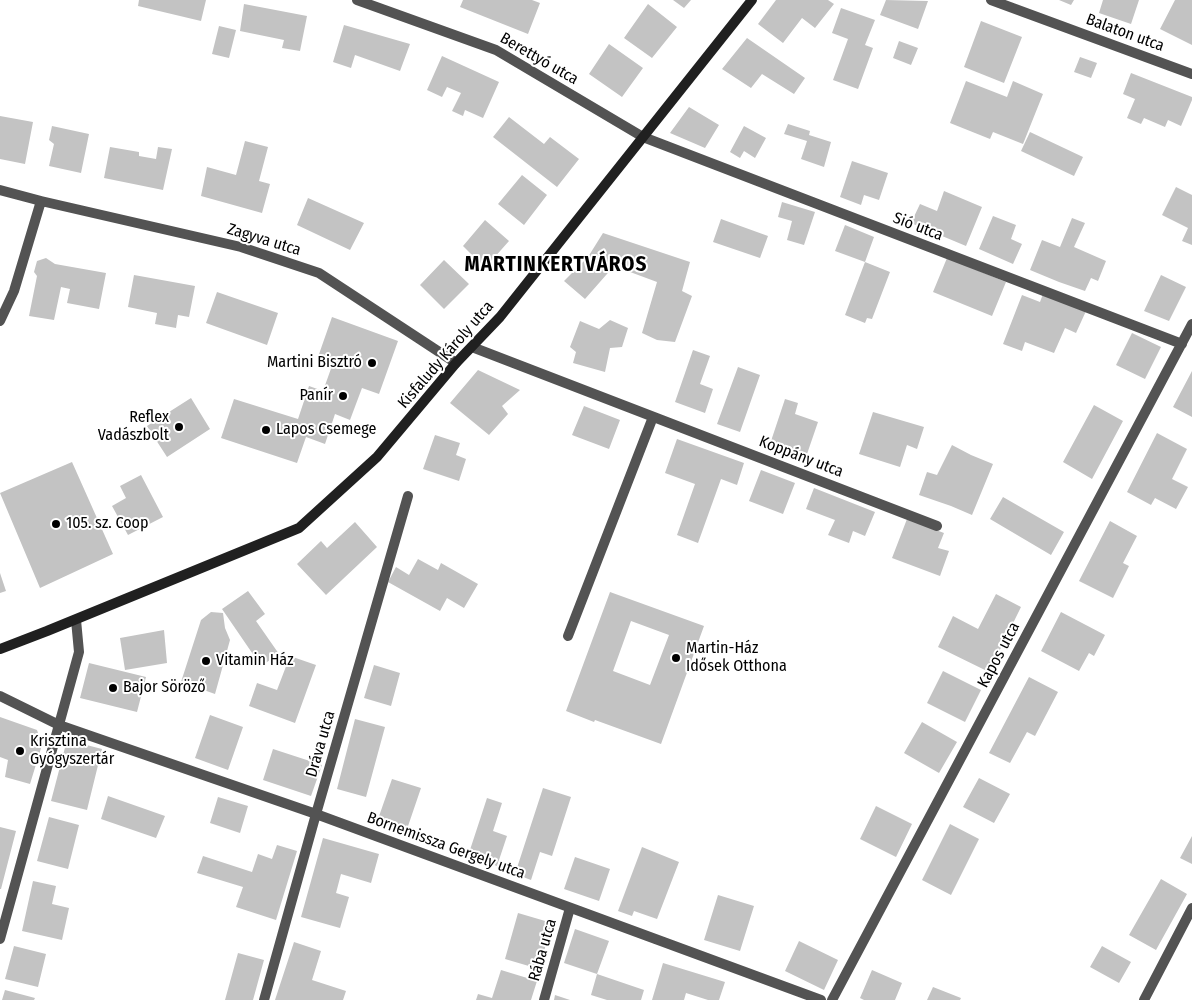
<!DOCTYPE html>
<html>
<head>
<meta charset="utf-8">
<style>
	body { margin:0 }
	canvas { display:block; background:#fff }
</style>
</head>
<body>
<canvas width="1192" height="1000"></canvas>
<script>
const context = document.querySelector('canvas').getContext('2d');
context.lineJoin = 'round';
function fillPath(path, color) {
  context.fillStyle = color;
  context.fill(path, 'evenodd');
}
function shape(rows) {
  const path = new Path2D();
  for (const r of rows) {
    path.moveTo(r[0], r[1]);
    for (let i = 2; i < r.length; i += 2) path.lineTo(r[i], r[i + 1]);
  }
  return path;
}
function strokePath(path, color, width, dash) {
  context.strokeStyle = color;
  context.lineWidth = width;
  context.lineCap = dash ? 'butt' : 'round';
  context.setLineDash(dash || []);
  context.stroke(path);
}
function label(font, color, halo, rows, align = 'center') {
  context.font = font + ' "Fira Sans Condensed",sans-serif';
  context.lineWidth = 4;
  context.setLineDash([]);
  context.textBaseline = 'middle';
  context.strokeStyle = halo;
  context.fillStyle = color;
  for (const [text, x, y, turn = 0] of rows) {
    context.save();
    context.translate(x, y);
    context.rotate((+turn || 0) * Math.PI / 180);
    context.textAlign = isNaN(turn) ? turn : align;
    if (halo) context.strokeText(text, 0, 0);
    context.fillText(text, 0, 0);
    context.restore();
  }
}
fillPath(shape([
	[139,0,206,0,201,21,138,6],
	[463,0,532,0,540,3,528,34,460,7],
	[673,0,691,0,684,8],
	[776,0,828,0,834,4,815,28,802,18,783,43,758,24],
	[886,0,928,1,918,29,880,15],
	[1059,0,1074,0,1071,5],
	[1103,0,1139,0,1131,24,1099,13],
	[1175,0,1192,0,1192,45,1160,29],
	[244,4,307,16,300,51,282,48,284,40,240,31],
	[648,4,677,27,652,58,624,38],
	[841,8,875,20,865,45,873,48,858,89,833,80,848,39,832,33],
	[981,21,1022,37,1004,83,964,67],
	[344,25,410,44,400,71,355,55,351,68,333,62],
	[219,26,236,30,229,58,212,54],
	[747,38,805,78,794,94,762,74,751,88,722,69],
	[899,41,918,48,911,65,893,58],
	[609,44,643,68,622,97,589,74],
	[442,56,499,82,483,118,465,110,463,116,452,111,461,93,447,87,442,97,427,90],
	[1080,57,1097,63,1091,78,1074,72],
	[1131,73,1192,97,1192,100,1181,126,1168,120,1165,127,1144,118,1141,124,1127,118,1135,99,1123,94],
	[966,81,1007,97,1013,81,1043,94,1023,144,993,132,990,139,950,123],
	[689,107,719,125,705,148,670,133],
	[0,116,33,122,25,164,0,159],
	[509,117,544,144,550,137,579,159,557,187,493,137],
	[788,124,810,131,809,135,831,142,824,167,801,159,807,141,784,134],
	[52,126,89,134,81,173,49,166,54,144,49,140],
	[744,126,766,138,755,158,744,151,740,158,730,152],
	[1030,132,1083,157,1074,176,1021,151],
	[245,141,268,147,259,181,270,184,262,213,201,196,207,167,236,175],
	[110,147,139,152,139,156,156,159,158,147,172,149,163,190,104,178],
	[852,161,888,173,879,200,864,195,861,205,840,197],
	[522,175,547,195,524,225,498,204],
	[1176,187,1192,195,1192,245,1182,241,1188,228,1162,215],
	[944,191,982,207,966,246,911,223,920,204,937,211],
	[308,198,364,223,350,250,297,225],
	[782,202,815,212,804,245,787,240,792,221,778,217],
	[993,216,1016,225,1011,239,1022,244,1013,264,979,249],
	[1072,218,1085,223,1074,247,1106,261,1098,281,1091,278,1085,291,1059,282,1030,270,1042,240,1060,247],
	[721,219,768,236,760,258,713,242],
	[485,220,509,241,485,268,463,246],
	[845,225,874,237,865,262,890,272,872,319,867,318,865,323,845,315,865,262,835,251],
	[603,233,690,262,682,291,692,296,675,342,657,340,642,333,657,282,614,266,585,299,564,281,588,257],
	[46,258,55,264,106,273,99,309,67,303,70,289,61,287,54,320,29,316,37,276,34,272,37,261],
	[947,258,1006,282,992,316,933,292],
	[444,260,469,284,444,309,420,285],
	[134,275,195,286,189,317,178,315,176,328,155,324,157,313,128,307],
	[1161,275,1186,287,1169,321,1144,311],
	[217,292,278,313,267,345,206,323],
	[1043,294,1086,311,1076,333,1065,328,1054,353,1025,342,1022,351,1003,344,1022,295,1040,302],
	[332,317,398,341,379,394,362,388,350,420,335,414,325,444,306,437,297,463,221,438,234,399,298,419,309,386,323,391,333,363,318,357],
	[610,320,628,328,622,347,610,348,605,372,573,363,576,352,570,347,580,321,599,329],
	[1132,333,1161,347,1145,379,1116,365],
	[693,350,710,356,700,384,713,389,705,413,675,402],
	[738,367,760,375,740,432,717,424],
	[478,370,520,390,502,406,508,414,489,435,450,403],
	[1192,371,1192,417,1173,407],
	[191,398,210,429,167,457,147,426],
	[785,399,798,403,795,414,818,422,807,454,771,441],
	[1094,405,1123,421,1092,479,1063,462],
	[584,406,620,420,609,449,572,435],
	[873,412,924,427,917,449,907,445,900,467,859,454],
	[1157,433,1187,449,1172,479,1188,487,1176,509,1155,498,1151,505,1127,492],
	[435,435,460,443,456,455,466,459,459,481,423,469],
	[677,439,744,463,737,485,721,479,698,543,677,535,695,484,665,473],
	[952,445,971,455,993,464,972,515,951,506,919,495,927,472,937,475],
	[72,462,113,554,40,588,0,493],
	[761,470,795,483,783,514,749,501],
	[141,475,163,517,128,535,112,506,126,498,120,486],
	[814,488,875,512,865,536,853,531,849,543,828,535,835,520,806,509],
	[1003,497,1064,532,1051,555,990,519],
	[907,519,944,533,938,548,949,551,940,576,892,558],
	[1110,521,1137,536,1123,563,1129,566,1113,598,1079,581],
	[355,522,377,547,326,595,297,564,321,541,327,548],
	[418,559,438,570,441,563,478,584,464,608,447,598,440,611,388,582,396,567,409,575],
	[0,573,6,591,0,593],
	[248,591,265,614,256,621,279,654,261,666,222,609],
	[610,592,704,626,661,744,595,720,594,722,566,711],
	[631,621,669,635,650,685,613,671],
	[996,594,1021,607,989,672,938,647,953,616,978,629],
	[211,612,223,613,225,628,230,640,215,694,181,682,201,620],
	[1061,612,1105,635,1094,656,1089,653,1079,671,1041,651],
	[164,630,167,663,125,670,120,638],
	[290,656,316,665,295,723,249,706,257,683,277,690],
	[89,663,146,677,137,712,80,698],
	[374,665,400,673,391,706,364,698],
	[943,671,981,690,965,722,927,703],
	[1029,677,1058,692,1035,736,1027,732,1010,763,989,753],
	[210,715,243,727,228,770,195,758],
	[0,717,37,730,42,745,30,784,5,777,8,760,0,757],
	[355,719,385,727,366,797,337,789],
	[922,722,957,742,939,773,904,753],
	[67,740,102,749,87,810,51,801],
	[273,749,322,765,311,796,263,780],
	[979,778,1010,794,994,823,963,807],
	[392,779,421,788,406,832,377,822],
	[543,788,571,797,552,856,540,852,531,880,515,874],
	[108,796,165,816,156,838,101,819],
	[218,797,248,806,240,833,210,823],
	[487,798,502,803,493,831,507,836,497,866,468,856],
	[876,806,912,824,896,857,860,839],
	[49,817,79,825,68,869,37,861],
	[950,824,979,839,951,895,922,880],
	[0,827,16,831,1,889,0,889],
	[1192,836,1192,864,1180,858],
	[323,838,379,854,371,883,341,874,336,893,349,897,340,928,301,917],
	[277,845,297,851,276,920,236,907,243,887,197,873,203,856,252,872,258,854,272,859],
	[642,847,679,862,657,919,634,911,632,916,618,911],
	[575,857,610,869,599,901,564,889],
	[1161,879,1187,894,1156,950,1129,935],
	[33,881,56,886,52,904,69,908,62,940,22,931],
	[718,895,754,906,740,951,704,940],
	[518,913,552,923,539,969,505,959],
	[575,929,609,941,597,974,564,963],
	[799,941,838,960,824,990,785,971],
	[294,942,321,951,312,980,346,991,343,1000,275,1000],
	[14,946,46,954,38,987,5,979],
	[1102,946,1131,962,1119,983,1090,967],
	[238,953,264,960,253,1000,225,1000],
	[663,963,725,982,719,1000,708,1000,686,993,684,1000,652,1000],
	[501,970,537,981,531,1000,476,1000,478,994,492,998],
	[872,970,902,983,895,1000,864,1000,860,998],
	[597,974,644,990,641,1000,607,1000,591,995],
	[933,987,961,998,960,1000,927,1000],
	[5,990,35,998,34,1000,2,1000],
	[555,995,570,1000,554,1000]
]), '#c3c3c3');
strokePath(shape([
	[357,0,496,50,643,137,1182,344],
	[991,0,1192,74],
	[0,190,41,201,241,247,319,273,456,363],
	[0,321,14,291,41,201],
	[472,347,937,526],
	[568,636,653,417],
	[0,696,59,725,316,814,821,1000],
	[0,939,79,652,76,620],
	[264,1000,316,814,408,496],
	[544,1000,570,908],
	[832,1000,1192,324],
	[1144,1000,1192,908]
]), '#535353', 10);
strokePath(shape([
	[0,649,47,631,299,528,377,457,456,363,500,317,752,0]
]), '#202020', 10);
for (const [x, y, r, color] of [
	[372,363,5,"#000"],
	[343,396,5,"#000"],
	[179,427,5,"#000"],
	[266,430,5,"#000"],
	[56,524,5,"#000"],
	[676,658,5,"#000"],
	[206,661,5,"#000"],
	[113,688,5,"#000"],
	[20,751,5,"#000"]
]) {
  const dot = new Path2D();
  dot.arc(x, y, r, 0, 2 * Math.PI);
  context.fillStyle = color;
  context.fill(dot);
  strokePath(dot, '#fff', 2);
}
label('16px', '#000', '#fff', [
	["Balaton utca",1125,33,20],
	["Berettyó utca",539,59,30],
	["Sió utca",918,227,21],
	["Zagyva utca",264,240,17],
	["Kisfaludy Károly utca",446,355,-49],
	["Koppány utca",801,457,21],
	["Kapos utca",999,655,-62],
	["Dráva utca",321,744,-74],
	["Bornemissza Gergely utca",446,846,20],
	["Rába utca",543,950,-74]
]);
label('16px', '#000', '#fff', [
	["Martini Bisztró",362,363,"right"],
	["Panír",333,396,"right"],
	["Reflex",169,418,"right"],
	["Vadászbolt",169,436,"right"],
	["Lapos Csemege",276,430],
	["105. sz. Coop",66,524],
	["Martin-Ház",686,649],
	["Idősek Otthona",686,667],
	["Vitamin Ház",216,661],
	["Bajor Söröző",123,688],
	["Krisztina",30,742],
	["Gyógyszertár",30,760]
], 'left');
context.letterSpacing = '1px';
label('bold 21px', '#000', '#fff', [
	["MARTINKERTVÁROS",556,265]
]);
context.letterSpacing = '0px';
</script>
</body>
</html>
